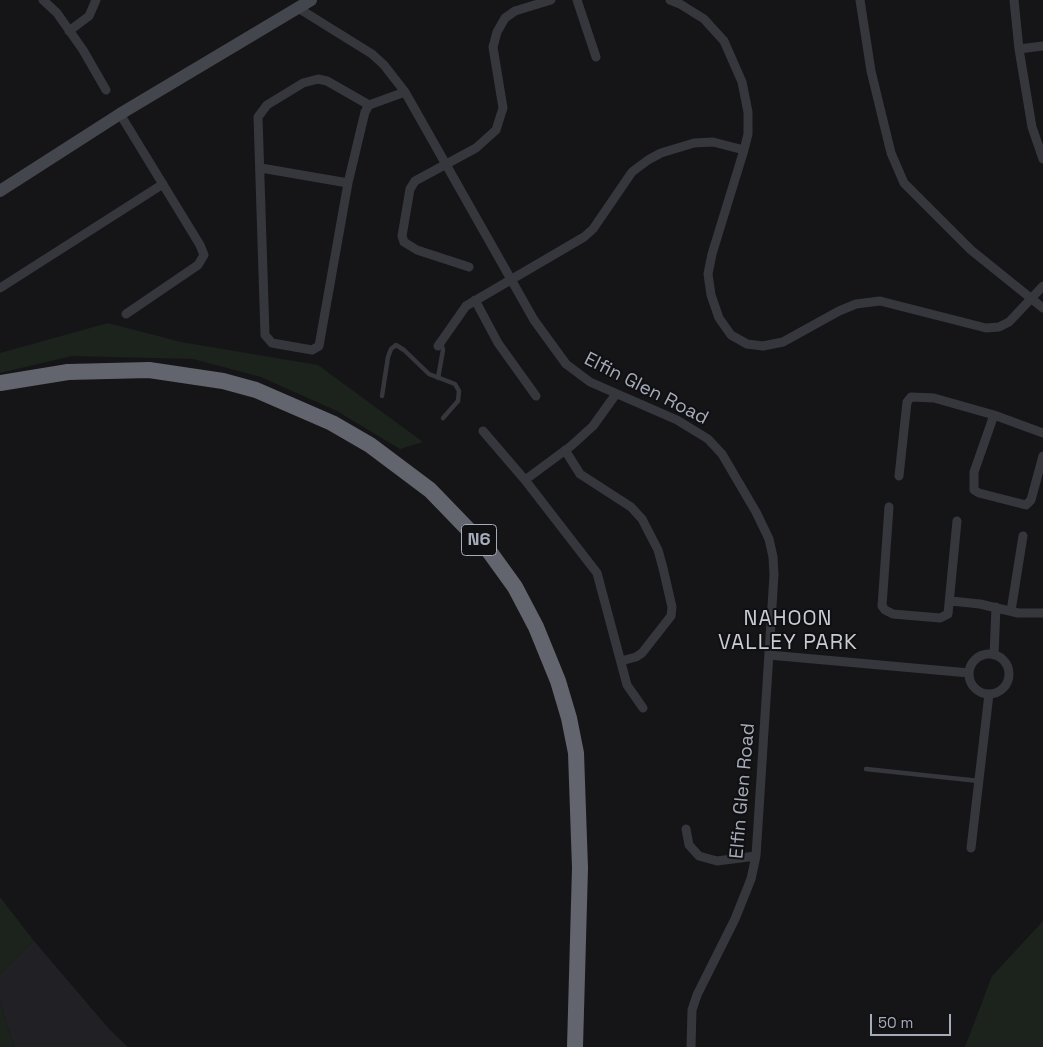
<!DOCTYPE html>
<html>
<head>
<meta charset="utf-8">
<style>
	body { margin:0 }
	#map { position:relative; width:1043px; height:1047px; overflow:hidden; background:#151518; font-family:"Space Grotesk",sans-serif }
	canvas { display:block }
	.scale { position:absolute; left:870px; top:1014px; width:81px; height:22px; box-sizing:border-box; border:2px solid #a6abb9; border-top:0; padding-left:6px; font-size:15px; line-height:18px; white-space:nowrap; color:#a6abb9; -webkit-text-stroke:4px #101013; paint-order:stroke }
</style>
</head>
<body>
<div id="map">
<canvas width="1043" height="1047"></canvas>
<div class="scale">50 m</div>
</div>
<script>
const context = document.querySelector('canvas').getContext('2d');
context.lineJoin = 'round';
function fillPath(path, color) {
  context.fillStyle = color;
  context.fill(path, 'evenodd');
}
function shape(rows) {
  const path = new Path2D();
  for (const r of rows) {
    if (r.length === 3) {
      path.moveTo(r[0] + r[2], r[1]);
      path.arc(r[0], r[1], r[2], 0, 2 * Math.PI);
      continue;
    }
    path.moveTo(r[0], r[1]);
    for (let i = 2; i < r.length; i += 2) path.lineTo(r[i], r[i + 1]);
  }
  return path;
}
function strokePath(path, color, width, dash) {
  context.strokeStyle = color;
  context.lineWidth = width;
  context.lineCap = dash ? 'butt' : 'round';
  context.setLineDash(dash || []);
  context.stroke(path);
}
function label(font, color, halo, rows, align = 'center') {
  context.font = font + ' "Space Grotesk",sans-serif';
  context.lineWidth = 4;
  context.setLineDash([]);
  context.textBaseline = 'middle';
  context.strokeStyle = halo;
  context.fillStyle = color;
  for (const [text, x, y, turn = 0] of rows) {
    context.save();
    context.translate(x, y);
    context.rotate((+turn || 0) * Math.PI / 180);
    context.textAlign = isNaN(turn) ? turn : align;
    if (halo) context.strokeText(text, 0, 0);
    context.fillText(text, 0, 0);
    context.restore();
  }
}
fillPath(shape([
	[34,941,110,1030,128,1047,14,1047,0,1001,0,975]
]), '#212125');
fillPath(shape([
	[108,323,181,342,318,365,423,442,400,449,337,411,261,377,193,359,72,356,0,373,0,353],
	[0,897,34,941,0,975],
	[1043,921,1043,1047,965,1047,992,976],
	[0,1001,14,1047,0,1047]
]), '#1b231c');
strokePath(shape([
	[438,378,443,350,441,342],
	[382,396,388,357,391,349,396,345,404,350,429,374,455,384,459,391,458,401,443,418],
	[866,769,979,781]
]), '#36373d', 4.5);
strokePath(shape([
	[43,0,57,13,83,50,106,90],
	[577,0,596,57],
	[670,0,680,4,704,19,724,41,742,82,748,112,748,134,744,150,712,254,708,274,711,295,719,318,731,335,747,344,763,346,783,342,839,311,856,304,880,301,986,328,999,327,1009,322,1043,286],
	[860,0,871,71,891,153,904,183,971,250,1043,308],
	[1014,0,1019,49,1032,127,1043,159],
	[298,8,372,54,384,65,405,92,534,320,566,364,590,382,677,420,708,439,722,454,756,512,769,539,773,557,774,575,756,856,751,879,735,919,697,995,692,1010,691,1047],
	[69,31,89,16,96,0],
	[1019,49,1043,46],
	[369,105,327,81,318,79,303,83,267,105,258,117,265,335,272,343,312,350,319,346,348,183,365,112,369,105,405,92],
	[120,114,200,245,204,255,198,265,126,314],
	[261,168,348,183],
	[469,267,417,250,404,242,402,236,410,189,415,181,476,148,496,130,503,108,493,47,497,32,505,18,515,11,551,0],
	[0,288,163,184],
	[475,300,498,343,536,396],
	[438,346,466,306,584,237,593,229,632,172,648,160,661,153,694,143,713,142,744,150],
	[994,415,974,472,974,490,979,493,1026,505,1031,500,1043,456],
	[483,431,525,480,597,573,627,685,643,708],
	[565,450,580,474,631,507,642,519,658,550,663,568,672,607,671,616,642,653,636,657,621,661],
	[899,476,907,402,911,397,934,398,994,415,1043,433],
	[525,480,571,446,593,426,616,394],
	[889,507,882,606,885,610,893,614,940,618,948,614,957,521],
	[951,601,980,604,1018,613,1043,613],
	[1011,611,1023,536],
	[989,674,20],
	[769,655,969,673],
	[994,655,996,607],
	[686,829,689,845,699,856,717,861,756,856],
	[971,848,989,694]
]), '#36373d', 9);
strokePath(shape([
	[0,191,120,114,311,0]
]), '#44464d', 12);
strokePath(shape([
	[0,383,68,372,149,370,223,381,256,390,332,423,370,445,430,490,489,551,515,587,536,627,558,681,569,718,576,753,580,868,575,1047]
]), '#62656e', 16);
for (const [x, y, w] of [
	[479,540,35]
]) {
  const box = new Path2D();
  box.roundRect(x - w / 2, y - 15.5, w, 31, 4);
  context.fillStyle = '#101013';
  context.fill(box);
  strokePath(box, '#a6abb9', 1);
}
label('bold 18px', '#a6abb9', null, [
	["N6",479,540]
]);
label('19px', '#a6abb9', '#101013', [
	["Elfin Glen Road",646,389,27],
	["Elfin Glen Road",743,791,-85]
]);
context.letterSpacing = '1px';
label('21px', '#c8cbd4', '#101013', [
	["NAHOON",788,619],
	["VALLEY PARK",788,643]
]);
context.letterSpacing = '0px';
</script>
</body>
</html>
